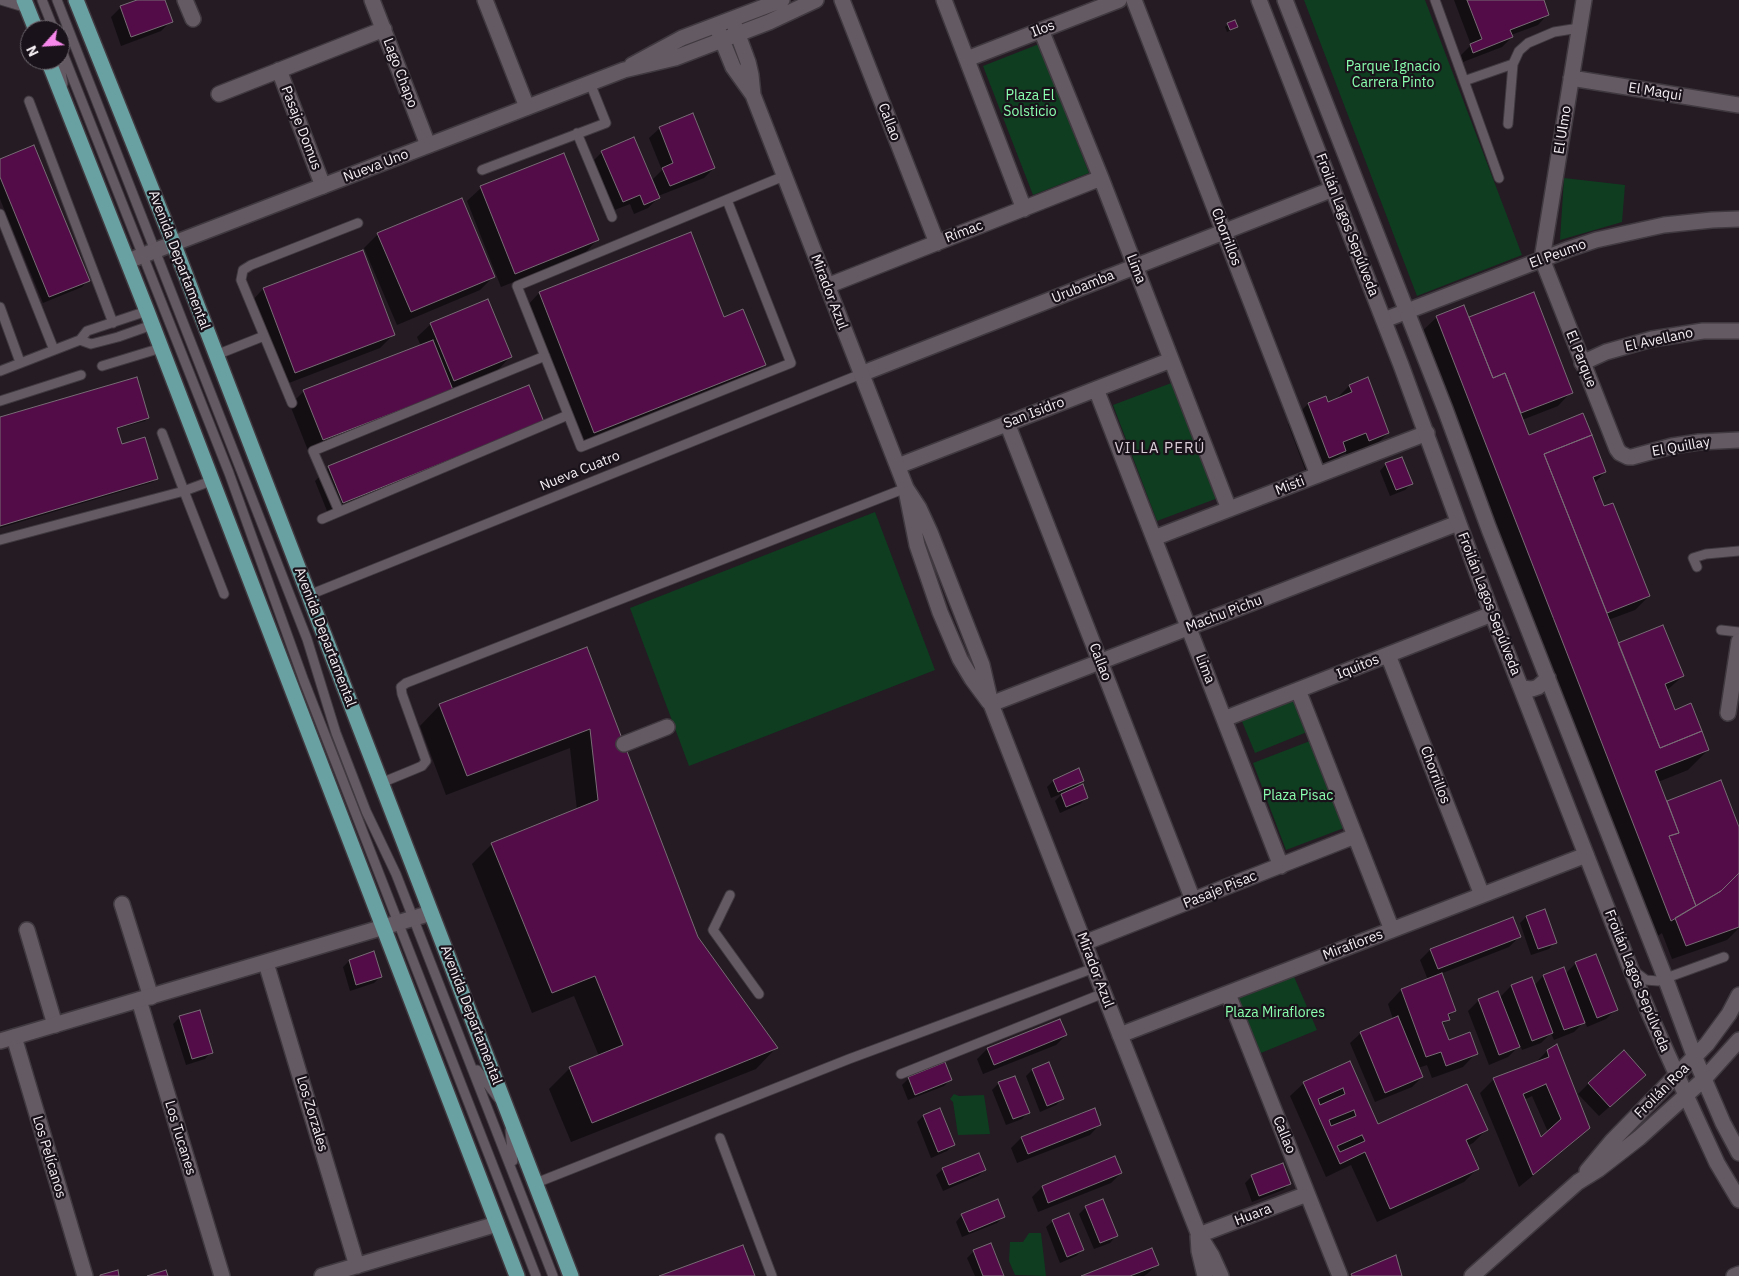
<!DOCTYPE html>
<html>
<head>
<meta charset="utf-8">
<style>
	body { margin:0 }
	#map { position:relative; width:1739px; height:1276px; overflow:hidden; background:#241b23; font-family:"IBM Plex Sans",sans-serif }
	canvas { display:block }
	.north { position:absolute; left:20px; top:20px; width:50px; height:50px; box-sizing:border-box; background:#1a121a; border:1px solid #716a71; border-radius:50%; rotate:244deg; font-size:14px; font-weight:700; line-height:20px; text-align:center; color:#f4eef3 }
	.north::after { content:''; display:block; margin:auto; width:18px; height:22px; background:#f788eb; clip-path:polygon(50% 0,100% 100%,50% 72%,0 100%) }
</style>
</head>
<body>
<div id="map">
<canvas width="1739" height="1276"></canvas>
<div class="north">N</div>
</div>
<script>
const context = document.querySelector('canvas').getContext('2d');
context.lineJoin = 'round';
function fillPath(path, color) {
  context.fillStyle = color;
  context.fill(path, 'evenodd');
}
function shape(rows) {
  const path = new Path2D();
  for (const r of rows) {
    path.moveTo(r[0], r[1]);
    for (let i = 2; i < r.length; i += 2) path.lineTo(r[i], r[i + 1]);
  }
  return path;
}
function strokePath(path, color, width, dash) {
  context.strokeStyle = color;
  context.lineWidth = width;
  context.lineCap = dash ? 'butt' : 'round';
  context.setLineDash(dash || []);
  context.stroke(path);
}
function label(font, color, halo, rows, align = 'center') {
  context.font = font + ' "IBM Plex Sans",sans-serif';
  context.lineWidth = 4.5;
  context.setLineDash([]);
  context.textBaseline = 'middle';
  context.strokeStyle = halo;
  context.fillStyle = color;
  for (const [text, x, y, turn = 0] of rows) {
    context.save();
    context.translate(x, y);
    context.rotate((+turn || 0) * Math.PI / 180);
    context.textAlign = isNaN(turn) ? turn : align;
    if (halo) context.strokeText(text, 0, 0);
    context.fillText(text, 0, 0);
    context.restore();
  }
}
fillPath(shape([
	[1304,0,1425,0,1522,255,1417,296],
	[1039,44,1089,173,1033,195,983,66],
	[1564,178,1625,185,1622,222,1560,240],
	[1174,382,1218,498,1157,521,1113,405],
	[875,512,935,670,689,766,630,608],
	[1294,698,1307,732,1255,753,1241,719],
	[1310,741,1344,828,1286,850,1253,763],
	[1292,972,1317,1030,1256,1055,1232,996],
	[954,1094,959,1096,984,1095,990,1134,958,1135,953,1102,950,1099],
	[1029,1233,1041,1233,1046,1276,1015,1275,1009,1261,1010,1242,1023,1242]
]), '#0f3d20');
fillPath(shape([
	[141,0,164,0,171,21,161,31,121,46,111,17,121,7],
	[1454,0,1542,0,1548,14,1538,25,1511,35,1512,37,1502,47,1463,62,1461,55,1471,45],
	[1228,24,1237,27,1227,32,1225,27],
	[660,128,714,168,704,178,658,196,658,198,648,208,634,214,630,204,612,211,592,162,602,152,654,188,656,187,653,179,662,170,649,138],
	[0,160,88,280,82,287,43,303,0,199],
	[481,188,597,240,584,254,501,287,467,201],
	[378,234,494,276,480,290,397,325,364,248],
	[690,234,724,318,764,365,750,379,581,446,526,307,539,293],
	[362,252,394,334,380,348,281,386,250,303,263,289],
	[1437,317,1468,319,1470,318,1571,392,1558,406,1522,420,1528,436,1605,472,1594,483,1604,508,1649,596,1635,610,1608,620,1618,644,1683,676,1666,691,1674,711,1708,750,1688,770,1658,782,1666,804,1721,781,1739,829,1739,928,1727,940,1672,959,1662,933,1650,941,1416,337],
	[431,324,510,357,497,371,451,389,438,403,309,453,290,405,304,391,421,346,417,337],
	[1349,386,1388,433,1368,453,1349,460,1346,453,1341,455,1324,471,1308,477,1288,424,1308,404,1327,403,1335,400],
	[148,418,145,421,116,429,121,445,156,479,153,482,0,528,0,419],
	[542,421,329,516,315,481,329,467],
	[1386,464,1412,483,1405,490,1390,496,1380,471],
	[586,649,696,938,776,1048,756,1069,571,1142,549,1089,570,1068,599,1056,574,996,532,1013,472,864,492,844,577,810,570,748,446,795,420,726,440,705],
	[1053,781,1082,781,1073,790,1087,797,1080,804,1060,813,1055,801,1063,793,1051,798,1047,787],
	[1544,910,1555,942,1549,949,1531,955,1520,923,1526,917],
	[1519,937,1509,947,1440,974,1454,1010,1442,1026,1448,1042,1476,1053,1463,1067,1432,1078,1427,1065,1418,1068,1422,1077,1412,1087,1375,1102,1350,1043,1361,1033,1393,1019,1388,1004,1401,990,1428,980,1420,960,1430,950],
	[373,953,381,976,374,983,350,991,343,967,349,961],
	[1576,963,1616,1009,1606,1019,1587,1027,1585,1021,1574,1032,1554,1040,1551,1033,1541,1043,1522,1050,1520,1045,1508,1057,1489,1065,1468,1011,1478,1001,1498,993,1499,998,1511,986,1534,986,1543,976,1565,974],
	[180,1017,211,1052,205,1059,186,1065,173,1024],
	[1066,1035,1056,1045,983,1074,977,1059,987,1049],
	[1547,1051,1588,1127,1575,1141,1519,1187,1480,1093,1494,1079,1534,1064],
	[1532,1096,1548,1132,1540,1139,1524,1100],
	[1349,1063,1377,1126,1486,1130,1473,1143,1467,1146,1477,1169,1464,1182,1377,1222,1351,1165,1326,1177,1290,1096,1304,1083],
	[1032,1070,1063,1098,1056,1105,1040,1112,1026,1076],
	[1014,1077,1028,1112,1022,1119,1006,1125,992,1090,998,1084],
	[909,1078,951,1079,944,1086,908,1100,902,1085],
	[1589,1083,1634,1085,1599,1116,1578,1094],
	[939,1109,953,1145,947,1151,931,1158,917,1122,923,1116],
	[1094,1110,1100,1124,1090,1135,1017,1163,1011,1148,1021,1138],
	[943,1169,985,1170,978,1176,943,1191,936,1175],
	[1121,1173,1111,1183,1038,1212,1032,1197,1042,1187],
	[1252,1176,1290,1184,1283,1190,1252,1202,1245,1183],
	[1086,1207,1116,1236,1110,1243,1094,1249,1079,1214],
	[962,1215,1004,1216,997,1223,962,1237,956,1222],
	[1053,1221,1083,1250,1076,1256,1060,1263,1046,1227],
	[974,1251,1002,1276,975,1276,967,1258],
	[1158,1264,1147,1274,1144,1276,1085,1276]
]), '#0007');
const building = shape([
	[137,0,165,0,173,22,131,37,120,6,137,0],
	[1467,0,1544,0,1549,15,1510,30,1513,37,1473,53,1470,44,1482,39,1467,0],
	[1235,20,1238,27,1230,30,1227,23,1235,20],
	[693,113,715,168,670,186,662,168,673,163,659,127,693,113],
	[634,137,660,198,644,205,640,195,623,202,601,151,634,137],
	[34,145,90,281,49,297,0,177,0,159,34,145],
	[564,153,599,240,515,274,480,186,564,153],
	[462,198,495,277,411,312,377,233,462,198],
	[691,232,724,317,743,309,766,365,594,433,539,292,691,232],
	[363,250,395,335,295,373,263,288,363,250],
	[1534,292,1573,393,1521,413,1505,373,1493,378,1469,317,1534,292],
	[488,299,512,357,454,381,430,323,488,299],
	[1464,305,1493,378,1505,373,1529,435,1583,413,1592,435,1544,454,1660,748,1702,731,1709,750,1655,771,1679,833,1669,836,1696,906,1671,921,1436,316,1464,305],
	[433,340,453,390,323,440,303,390,433,340],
	[137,377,149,418,117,428,122,444,145,437,158,479,0,526,0,417,137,377],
	[1368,377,1389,433,1369,441,1366,433,1343,442,1346,451,1329,458,1308,403,1326,396,1328,402,1352,392,1349,385,1368,377],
	[529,385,544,422,343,503,328,466,529,385],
	[1592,435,1606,472,1593,477,1604,506,1613,503,1650,596,1607,613,1544,454,1592,435],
	[1402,457,1413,484,1396,490,1385,463,1402,457],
	[1663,625,1684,676,1665,684,1675,710,1691,703,1702,731,1660,748,1618,643,1663,625],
	[587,647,698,937,778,1048,592,1123,569,1067,623,1045,595,976,552,993,491,843,598,800,590,729,467,776,439,704,587,647],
	[1079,768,1084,781,1058,792,1053,780,1079,768],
	[1721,780,1739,827,1739,873,1721,891,1696,906,1669,836,1679,833,1667,801,1721,780],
	[1083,784,1088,798,1066,807,1061,794,1083,784],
	[1739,873,1739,927,1686,946,1675,918,1721,891,1739,873],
	[1545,909,1557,943,1538,949,1526,916,1545,909],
	[1513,917,1521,937,1438,969,1430,949,1513,917],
	[374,951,382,977,356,985,349,960,374,951],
	[1596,954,1618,1010,1597,1018,1575,962,1596,954],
	[1564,967,1585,1023,1564,1030,1543,975,1564,967],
	[1442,973,1456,1011,1448,1014,1450,1020,1442,1022,1449,1040,1470,1032,1478,1054,1446,1066,1441,1052,1426,1057,1401,989,1442,973],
	[1532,977,1553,1033,1532,1041,1511,985,1532,977],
	[1498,991,1520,1047,1499,1055,1478,999,1498,991],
	[200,1010,213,1053,192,1059,179,1016,200,1010],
	[1398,1016,1423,1077,1385,1093,1360,1032,1398,1016],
	[1060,1019,1067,1035,994,1065,987,1048,1060,1019],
	[1557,1044,1590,1128,1533,1175,1493,1078,1549,1057,1547,1050,1557,1044],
	[1546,1084,1561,1119,1541,1137,1523,1094,1546,1084],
	[1624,1050,1646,1075,1610,1107,1588,1083,1624,1050],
	[1350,1061,1378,1124,1467,1084,1488,1130,1466,1140,1479,1169,1390,1209,1365,1152,1340,1164,1303,1082,1350,1061],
	[1343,1088,1345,1094,1320,1105,1318,1099,1343,1088],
	[1354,1110,1356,1116,1331,1126,1329,1120,1354,1110],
	[1362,1135,1365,1141,1340,1152,1337,1146,1362,1135],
	[945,1062,952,1080,915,1095,908,1077,945,1062],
	[1049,1062,1064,1099,1047,1106,1032,1069,1049,1062],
	[1015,1076,1030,1113,1013,1119,998,1082,1015,1076],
	[940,1108,955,1145,938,1152,923,1115,940,1108],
	[1095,1108,1101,1125,1028,1154,1021,1137,1095,1108],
	[979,1153,986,1170,949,1185,942,1168,979,1153],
	[1115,1156,1122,1173,1048,1203,1042,1186,1115,1156],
	[1283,1163,1291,1184,1259,1196,1251,1175,1283,1163],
	[998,1199,1005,1217,969,1232,961,1214,998,1199],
	[1103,1199,1118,1236,1100,1243,1085,1206,1103,1199],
	[1069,1213,1084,1250,1067,1257,1052,1220,1069,1213],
	[991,1243,1004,1276,983,1276,973,1250,991,1243],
	[743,1245,755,1276,659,1276,743,1245],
	[1152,1248,1159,1265,1130,1276,1081,1276,1152,1248],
	[1396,1255,1402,1276,1352,1276,1351,1274,1396,1255],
	[118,1270,119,1276,100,1276,100,1275,118,1270],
	[166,1270,168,1276,147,1276,166,1270]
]);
fillPath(building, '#540c49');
strokePath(building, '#786c75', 1);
const lane = shape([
	[1,0,27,8],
	[42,0,54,30],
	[57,0,307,639,336,733,366,811,396,874,553,1276],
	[1435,0,1499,178],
	[60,46,229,473,304,681,536,1276],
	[59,60,63,84],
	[1464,81,1513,64],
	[29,101,113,323],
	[1508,124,1513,64,1519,51,1528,43,1554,32,1579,28],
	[577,133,612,217],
	[482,170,606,123,590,83],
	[727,200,791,363,581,447,517,286,784,176],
	[0,214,54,350],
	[0,307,20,362],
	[80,340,91,344,118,337,152,325],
	[216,355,264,336],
	[102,366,161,348],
	[0,371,80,340,87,331,147,311],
	[0,401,81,375],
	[292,403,241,280,243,270,251,265,358,223],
	[211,481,184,491,224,594],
	[339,511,313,451,545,356],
	[322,519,568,415],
	[0,540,184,491,162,433],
	[1697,567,1693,558,1706,554,1739,551],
	[309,595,861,374],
	[1721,630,1739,632],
	[381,783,415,769,422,766,426,761,402,694,401,687,406,683,906,488],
	[730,895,713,930,759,994],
	[1634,971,1646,980,1658,981,1724,957],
	[477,1070,498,1098],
	[901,1074,1104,993],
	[510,1130,513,1161],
	[720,1138,772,1276],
	[536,1183,849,1059,1094,968]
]);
const street = shape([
	[185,0,193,19],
	[372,0,428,145],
	[485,0,527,107],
	[842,0,937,243],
	[944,0,1024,209],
	[1134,0,1318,475],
	[1584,0,1542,259,1617,449,1620,453,1628,457,1632,457,1672,446,1699,442,1739,440],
	[1041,30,1101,178,1229,509],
	[967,59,1119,0],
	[279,70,323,186],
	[1571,78,1739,105],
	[219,94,384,29],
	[827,286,1101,178],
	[1384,320,1569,249,1596,240,1664,225,1712,220,1739,219],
	[1582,363,1606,352,1652,339,1703,331,1739,331],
	[861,374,1333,189],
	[1096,389,1281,866],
	[1007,423,1193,900],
	[898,466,1171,360],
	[1154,538,1427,433],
	[1388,655,1482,895],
	[1298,690,1392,930],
	[991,704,1458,523],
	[1728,713,1739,641],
	[1224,719,1492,614],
	[624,744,667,727],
	[122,904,151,997],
	[27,930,55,1025],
	[1084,943,1355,836],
	[266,963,357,1266],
	[1228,994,1340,1276],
	[139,1000,222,1276],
	[1120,1035,1586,855],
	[14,1037,85,1276],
	[1199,1235,1307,1194],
	[322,1276,497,1224],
	[1734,1276,1739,1274]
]);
const secondary = shape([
	[1259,0,1401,365,1492,614,1630,967,1649,1013,1694,1113,1717,1163,1739,1200],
	[1285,0,1445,409,1489,529,1666,980,1695,1058,1723,1123,1739,1153],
	[734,24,748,62,751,75,753,95],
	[716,25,733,67,753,95,906,488,919,508,930,532,982,665,991,704,1120,1035,1199,1235,1212,1256,1221,1276],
	[632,65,682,38,782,0],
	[128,261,624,70,675,58,769,22,816,0],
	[907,495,917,545,940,612,960,659,972,679,989,702],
	[1521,688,1532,689,1538,687,1548,678],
	[0,1041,431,913],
	[1587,1171,1612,1141,1707,1044,1729,1014,1739,995],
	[1198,1236,1199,1251,1205,1276],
	[1472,1276,1578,1182,1599,1169,1639,1138,1704,1079,1739,1040]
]);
const primary = shape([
	[24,0,36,30],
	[76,0,174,245,571,1276],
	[48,60,147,311,517,1276]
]);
strokePath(lane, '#40393f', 11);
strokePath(street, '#40393f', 18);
strokePath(secondary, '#40393f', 18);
strokePath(primary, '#40393f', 18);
strokePath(lane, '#645a63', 9);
strokePath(street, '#645a63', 15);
strokePath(secondary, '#645a63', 15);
strokePath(primary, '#69a0a1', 15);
label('14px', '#f4eef3', '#1a121a', [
	["Ilos",1043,29,-21],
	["Lago Chapo",400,73,69],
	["El Maqui",1655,92,9],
	["Callao",889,122,69],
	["Pasaje Domus",301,128,69],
	["El Ulmo",1563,130,-81],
	["Nueva Uno",376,166,-21],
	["Froilán Lagos Sepúlveda",1347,225,69],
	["Rímac",964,232,-21],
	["Chorrillos",1226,237,69],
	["El Peumo",1558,254,-20],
	["Avenida Departamental",179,260,69],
	["Lima",1136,269,69],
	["Urubamba",1083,287,-22],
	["Mirador Azul",829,292,69],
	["El Avellano",1659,340,-12],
	["El Parque",1581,359,68],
	["San Isidro",1034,413,-21],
	["El Quillay",1681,447,-10],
	["Nueva Cuatro",580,471,-22],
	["Misti",1290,486,-21],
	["Froilán Lagos Sepúlveda",1489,604,69],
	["Machu Pichu",1224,614,-21],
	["Avenida Departamental",325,637,69],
	["Callao",1100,662,69],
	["Iquitos",1358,667,-22],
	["Lima",1205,669,69],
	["Chorrillos",1435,775,69],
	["Pasaje Pisac",1220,890,-22],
	["Miraflores",1353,945,-21],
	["Mirador Azul",1095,970,69],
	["Froilán Lagos Sepúlveda",1637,981,68],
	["Avenida Departamental",471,1015,69],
	["Froilán Roa",1662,1091,-45],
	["Los Zorzales",312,1114,73],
	["Callao",1284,1135,68],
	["Los Tucanes",180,1138,73],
	["Los Pelícanos",49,1157,73],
	["Huara",1253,1215,-21]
]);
label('14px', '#89feae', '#1a121a', [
	["Parque Ignacio",1393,67],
	["Carrera Pinto",1393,83],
	["Plaza El",1030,96],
	["Solsticio",1030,112],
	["Plaza Pisac",1298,796],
	["Plaza Miraflores",1275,1013]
]);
context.letterSpacing = '1px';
label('15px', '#d8ccd7', '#1a121a', [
	["VILLA PERÚ",1160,449]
]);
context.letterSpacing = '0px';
</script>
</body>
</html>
